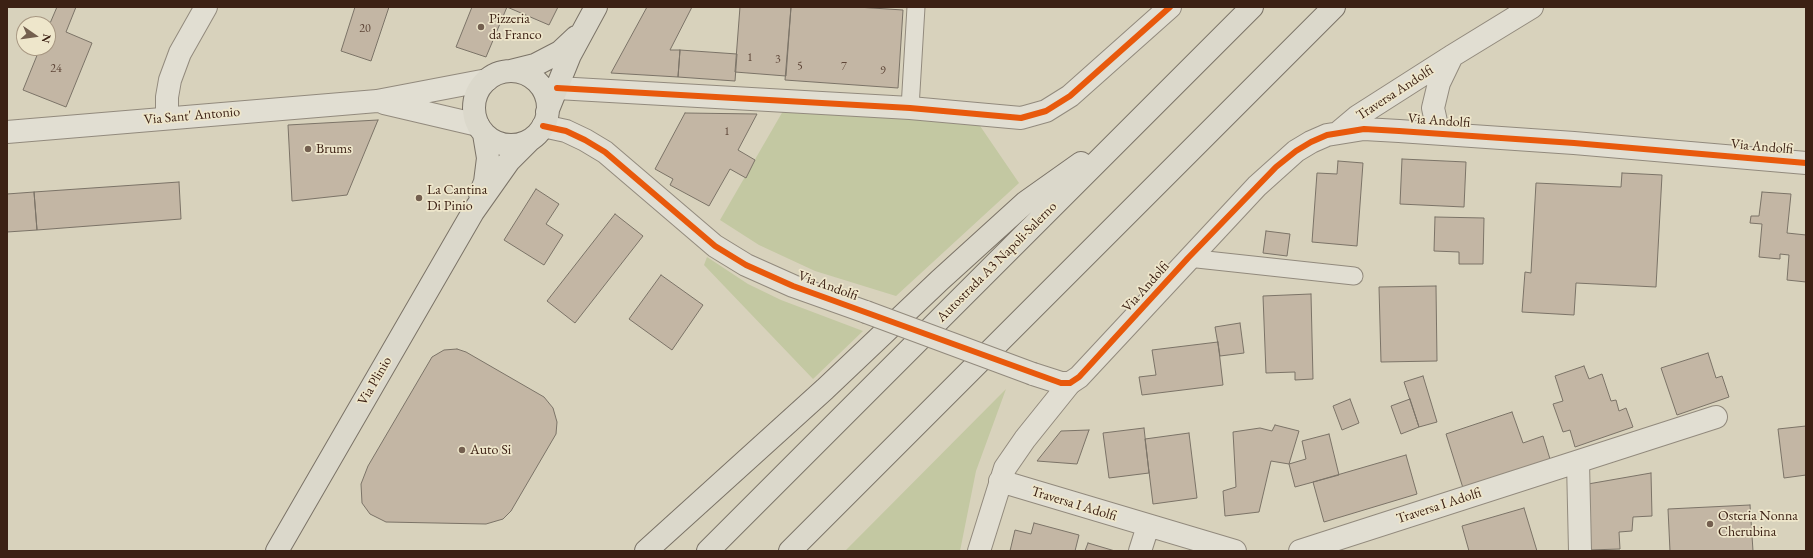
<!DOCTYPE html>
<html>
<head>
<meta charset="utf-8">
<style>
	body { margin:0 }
	#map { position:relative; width:1813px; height:558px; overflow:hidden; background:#d8d2bc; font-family:"EB Garamond",serif }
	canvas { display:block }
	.frame { position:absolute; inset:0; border:8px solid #3c2114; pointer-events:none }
	.north { position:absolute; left:16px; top:16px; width:40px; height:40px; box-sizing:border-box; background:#eee6cb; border:1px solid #a79782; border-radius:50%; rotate:103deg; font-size:11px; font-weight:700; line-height:16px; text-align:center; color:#3c2114 }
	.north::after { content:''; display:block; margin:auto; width:14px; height:18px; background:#735f4f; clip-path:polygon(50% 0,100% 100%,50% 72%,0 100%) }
</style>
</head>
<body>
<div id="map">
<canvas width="1813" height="558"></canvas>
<div class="frame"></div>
<div class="north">N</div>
</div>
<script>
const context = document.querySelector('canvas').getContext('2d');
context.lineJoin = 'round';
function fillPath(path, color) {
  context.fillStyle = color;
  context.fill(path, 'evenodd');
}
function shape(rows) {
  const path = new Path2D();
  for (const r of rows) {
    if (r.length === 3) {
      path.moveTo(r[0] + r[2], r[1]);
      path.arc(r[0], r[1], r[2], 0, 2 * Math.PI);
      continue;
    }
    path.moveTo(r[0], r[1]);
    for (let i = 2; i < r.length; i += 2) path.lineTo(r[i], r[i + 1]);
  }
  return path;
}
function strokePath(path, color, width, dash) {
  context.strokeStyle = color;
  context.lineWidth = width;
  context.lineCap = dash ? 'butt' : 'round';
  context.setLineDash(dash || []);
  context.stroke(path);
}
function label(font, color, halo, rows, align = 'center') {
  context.font = font + ' "EB Garamond",serif';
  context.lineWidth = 3.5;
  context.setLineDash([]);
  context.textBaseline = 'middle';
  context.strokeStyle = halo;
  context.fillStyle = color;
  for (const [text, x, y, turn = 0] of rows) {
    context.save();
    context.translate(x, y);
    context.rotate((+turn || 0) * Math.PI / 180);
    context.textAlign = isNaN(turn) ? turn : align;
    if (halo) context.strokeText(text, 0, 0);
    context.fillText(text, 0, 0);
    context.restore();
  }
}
fillPath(shape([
	[783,111,976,120,1019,183,896,296,815,271,759,245,720,220],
	[707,257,748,284,781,300,863,331,813,379,704,265],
	[1006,389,976,471,960,551,845,551]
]), '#c3c8a2');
const building = shape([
	[57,7,76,7,66,32,92,43,66,107,23,90,40,48,48,48,48,28,57,7],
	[355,7,389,7,371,61,341,51,355,7],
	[472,7,507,7,486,57,456,47,472,7],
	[507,7,558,7,549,25,507,7],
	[647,7,692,7,670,50,680,50,678,77,611,73,647,7],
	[740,7,791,7,786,76,735,72,740,7],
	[791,7,857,7,903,10,898,88,785,80,791,7],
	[680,50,737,54,735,81,678,77,680,50],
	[685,113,757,114,738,150,755,160,746,178,730,169,709,206,670,185,673,179,655,169,685,113],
	[378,120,347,195,292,201,288,125,378,120],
	[1402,159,1466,162,1464,207,1400,204,1402,159],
	[1338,161,1363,163,1357,246,1312,242,1317,173,1337,174,1338,161],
	[1622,173,1662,175,1656,287,1576,283,1574,315,1522,312,1525,272,1531,273,1536,183,1621,187,1622,173],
	[179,182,181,219,37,230,34,192,179,182],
	[536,189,559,204,546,224,563,235,544,265,504,240,536,189],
	[34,192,37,230,7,232,7,194,34,192],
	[1762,192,1791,194,1787,233,1806,235,1806,282,1787,280,1789,255,1780,254,1780,259,1759,257,1762,224,1750,223,1751,216,1759,216,1762,192],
	[615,214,643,236,575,323,547,301,615,214],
	[1435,217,1484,218,1483,264,1459,264,1459,252,1434,251,1435,217],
	[1266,231,1290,234,1287,256,1263,253,1266,231],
	[661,275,703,305,672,350,629,319,661,275],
	[1436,286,1437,361,1381,362,1379,287,1436,286],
	[1311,294,1313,379,1295,380,1295,372,1266,373,1263,296,1311,294],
	[1240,323,1244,353,1220,356,1215,327,1240,323],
	[1218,342,1223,385,1142,395,1139,377,1156,375,1152,350,1218,342],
	[457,349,466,352,544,397,553,408,557,422,556,434,511,511,503,519,486,524,386,522,370,514,362,503,361,484,368,466,432,357,444,350,457,349],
	[1708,353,1716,378,1722,376,1729,397,1677,415,1661,368,1708,353],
	[1584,366,1589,379,1602,374,1611,401,1616,400,1619,411,1626,408,1633,427,1575,447,1570,430,1563,432,1553,404,1563,401,1555,376,1584,366],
	[1423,376,1437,422,1419,427,1404,382,1423,376],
	[1350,399,1359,423,1342,430,1333,406,1350,399],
	[1410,399,1419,427,1401,434,1391,406,1410,399],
	[1512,412,1523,443,1543,436,1550,459,1463,488,1446,434,1512,412],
	[1275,425,1299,431,1289,464,1271,461,1259,512,1225,516,1223,491,1236,487,1233,432,1260,428,1272,431,1275,425],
	[1806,426,1806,475,1784,478,1778,429,1806,426],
	[1144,428,1149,473,1109,478,1103,433,1144,428],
	[1089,430,1077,464,1037,461,1061,431,1089,430],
	[1189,433,1197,498,1153,504,1145,439,1189,433],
	[1329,434,1339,475,1295,487,1289,464,1306,459,1302,441,1329,434],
	[1406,455,1417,494,1324,522,1313,482,1406,455],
	[1651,473,1652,516,1633,517,1632,531,1619,532,1620,549,1589,550,1588,484,1651,473],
	[1750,505,1753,551,1670,551,1668,509,1750,505],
	[1524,508,1537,551,1469,551,1462,526,1524,508],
	[1034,523,1079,535,1075,551,1010,551,1015,530,1031,534,1034,523],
	[1088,543,1115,551,1085,551,1088,543]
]);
fillPath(building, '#c3b6a4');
strokePath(building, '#7b7367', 1);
const service = shape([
	[910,108,916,7],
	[1188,258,1354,276]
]);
const minor = shape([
	[557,88,910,108,1021,118,1046,111,1070,96,1170,7],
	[167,118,167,97,170,80,180,53,206,7],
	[1578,462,1580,551],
	[1000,481,1235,551],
	[979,551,1005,468,1025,439,1070,383],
	[1140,551,1148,526],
	[1300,551,1716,417]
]);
const tertiary = shape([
	[384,103,478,125],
	[543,126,566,131,585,140,605,152,715,246,746,265,793,286,866,312],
	[7,132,377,101,487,80],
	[1339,132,1358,116,1452,56,1532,7],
	[1444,134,1437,126,1433,108,1439,83,1452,56],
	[1033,374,1061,383,1070,383,1079,377,1257,186,1296,151,1311,142,1327,135,1364,129,1399,131,1574,143,1806,163]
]);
const primary = shape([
	[511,71,535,65,560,52,576,37],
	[511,108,37],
	[547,112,570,55,596,7],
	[480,194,485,182,488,158,484,134],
	[277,551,473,212,509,161,530,140]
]);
const motorway = shape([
	[646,551,825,389,940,280,1026,202,1081,163],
	[708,551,1252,7],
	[790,551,1334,7]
]);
strokePath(service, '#928a7d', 19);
strokePath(minor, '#928a7d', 24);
strokePath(tertiary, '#928a7d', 24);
strokePath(primary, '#7b7367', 24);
strokePath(motorway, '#7b7367', 24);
strokePath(service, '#e1ded2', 17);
strokePath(minor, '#e1ded2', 22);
strokePath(tertiary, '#e1ded2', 22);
strokePath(primary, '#dbd8cb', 22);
strokePath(motorway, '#dbd8cb', 22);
const tertiaryBridge = shape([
	[866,312,1033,374]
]);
strokePath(tertiaryBridge, '#928a7d', 24, []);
strokePath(tertiaryBridge, '#e1ded2', 22);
strokePath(shape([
	[557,88,910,108,1021,118,1046,111,1070,96,1170,7],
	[543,126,566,131,585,140,605,152,715,246,746,265,793,286,1061,383,1070,383,1079,377,1091,364,1188,258,1276,167,1296,151,1311,142,1327,135,1364,129,1399,131,1574,143,1806,163]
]), '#e8590c', 6);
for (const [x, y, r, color] of [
	[481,27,4,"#735f4f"],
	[308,149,4,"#735f4f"],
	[419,198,4,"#735f4f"],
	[462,450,4,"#735f4f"],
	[1710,524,4,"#735f4f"]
]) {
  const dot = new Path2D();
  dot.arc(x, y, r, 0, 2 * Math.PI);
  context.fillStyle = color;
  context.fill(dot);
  strokePath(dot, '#eee6cb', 1.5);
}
label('12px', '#5e4638', null, [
	["20",365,29],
	["1",750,58],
	["3",778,60],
	["5",800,66],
	["7",844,67],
	["24",56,69],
	["9",883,71],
	["1",727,132]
]);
label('14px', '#3c2114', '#eee6cb', [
	["Pizzeria",489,19],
	["da Franco",489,35],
	["Brums",316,149],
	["La Cantina",427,190],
	["Di Pinio",427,206],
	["Auto Si",470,450],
	["Osteria Nonna",1718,516],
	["Cherubina",1718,532]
], 'left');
label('14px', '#3c2114', '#eee6cb', [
	["Traversa Andolfi",1395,93,-33],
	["Via Sant' Antonio",192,116,-5],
	["Via Andolfi",1439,121,4],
	["Via Andolfi",1762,147,5],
	["Autostrada A3 Napoli-Salerno",997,262,-45],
	["Via Andolfi",828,286,20],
	["Via Andolfi",1146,287,-48],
	["Via Plinio",375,381,-60],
	["Traversa I Adolfi",1074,504,17],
	["Traversa I Adolfi",1439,506,-18]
]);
</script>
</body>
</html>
